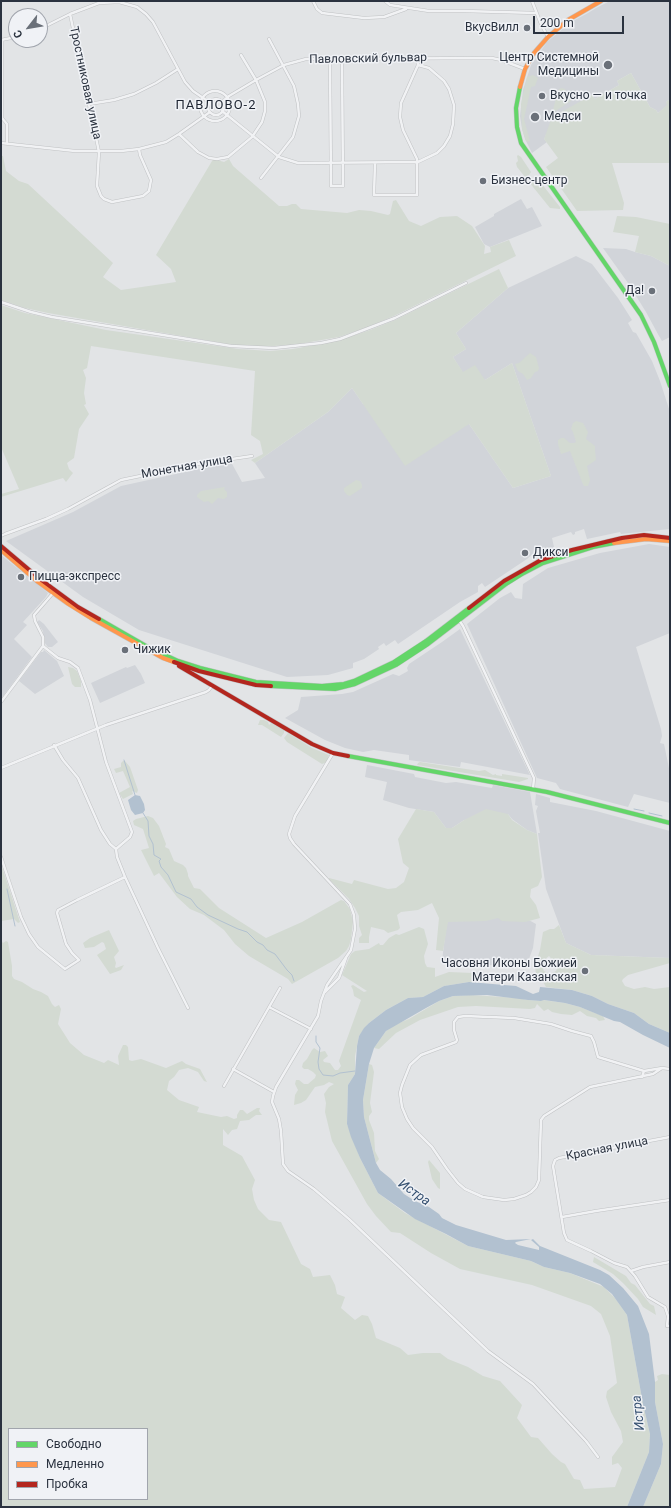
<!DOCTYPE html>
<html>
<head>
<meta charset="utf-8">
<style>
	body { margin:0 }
	#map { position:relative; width:671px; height:1508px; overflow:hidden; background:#e2e4e6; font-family:Roboto,sans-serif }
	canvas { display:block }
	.frame { position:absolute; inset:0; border:2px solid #2a323f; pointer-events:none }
	.legend { position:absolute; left:8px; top:1428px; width:140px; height:72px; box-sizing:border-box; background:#f0f2f6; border:1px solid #a1a5ad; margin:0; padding:5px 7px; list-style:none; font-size:12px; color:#2a323f }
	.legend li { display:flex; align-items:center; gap:8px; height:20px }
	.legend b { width:20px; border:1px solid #a1a5ad }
	.north { position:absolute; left:8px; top:8px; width:40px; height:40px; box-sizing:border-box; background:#f0f2f6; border:1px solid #a1a5ad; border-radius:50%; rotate:239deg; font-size:11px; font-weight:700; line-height:16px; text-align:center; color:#2a323f }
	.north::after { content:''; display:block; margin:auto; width:14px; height:18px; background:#6a7079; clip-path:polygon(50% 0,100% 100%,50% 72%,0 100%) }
	.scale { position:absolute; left:533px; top:16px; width:91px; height:18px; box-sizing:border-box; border:2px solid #2a323f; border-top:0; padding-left:5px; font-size:12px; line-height:14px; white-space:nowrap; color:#2a323f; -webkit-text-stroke:3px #f0f2f6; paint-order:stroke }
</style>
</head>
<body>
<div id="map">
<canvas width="671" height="1508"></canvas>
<div class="frame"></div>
<ul class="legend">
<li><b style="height:5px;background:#63d668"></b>Свободно</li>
<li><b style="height:5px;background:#ff974d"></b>Медленно</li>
<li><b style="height:5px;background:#b3261e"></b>Пробка</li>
</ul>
<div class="north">С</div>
<div class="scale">200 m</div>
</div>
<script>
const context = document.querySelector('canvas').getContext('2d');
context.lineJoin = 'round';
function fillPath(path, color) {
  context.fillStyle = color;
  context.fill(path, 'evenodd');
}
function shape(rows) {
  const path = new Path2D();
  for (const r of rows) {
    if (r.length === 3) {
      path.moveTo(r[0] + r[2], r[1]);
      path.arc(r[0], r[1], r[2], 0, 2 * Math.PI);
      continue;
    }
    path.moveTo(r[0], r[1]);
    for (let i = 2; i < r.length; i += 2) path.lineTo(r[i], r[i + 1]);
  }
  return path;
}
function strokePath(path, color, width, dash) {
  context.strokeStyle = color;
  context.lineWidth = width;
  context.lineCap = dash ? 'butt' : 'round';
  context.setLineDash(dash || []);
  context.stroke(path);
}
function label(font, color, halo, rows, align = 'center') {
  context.font = font + ' Roboto,sans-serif';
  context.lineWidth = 3;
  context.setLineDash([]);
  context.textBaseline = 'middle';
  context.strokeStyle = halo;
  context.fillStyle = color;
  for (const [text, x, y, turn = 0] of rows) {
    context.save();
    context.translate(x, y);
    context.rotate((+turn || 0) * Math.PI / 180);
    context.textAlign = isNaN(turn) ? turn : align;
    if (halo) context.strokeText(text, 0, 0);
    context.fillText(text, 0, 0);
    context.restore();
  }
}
fillPath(shape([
	[610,1,670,1,670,99,666,102,668,105,658,113,656,110,650,107,631,73,617,81,619,85,595,99,592,95,546,135,544,139,547,142,532,153,525,139,522,129,520,116,523,90,531,65,547,42,571,22,588,13,596,8],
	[521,199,527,209,532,207,542,226,490,247,484,244,475,227,494,216,494,214],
	[603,248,626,249,635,252,651,256,670,266,670,337,662,341,659,336,646,312,628,283],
	[576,256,592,264,618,298,632,320,628,323,633,332,636,333,652,361,660,381,670,412,670,529,621,534,620,532,587,539,584,529,575,532,575,534,573,535,571,532,552,538,554,547,533,554,527,559,485,587,482,583,478,586,478,592,460,602,398,644,395,640,386,646,384,643,378,647,379,649,364,659,353,663,353,668,328,675,287,677,139,630,83,597,6,541,73,512,121,486,231,462,242,482,265,478,255,463,328,412,352,388,363,404,469,424,513,488,551,476,512,363,485,380,463,373,453,357,466,349,456,333,508,288],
	[649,544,670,547,670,633,636,647,661,729,662,736,660,743,664,744,670,773,670,803,634,794,628,807,560,789,556,783,537,778,467,624,500,598,511,592,515,598,522,599,523,584,548,568,600,553],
	[1,555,48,593,46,597,23,622,27,625,14,639,32,657,1,699],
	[39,620,44,624,58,642,52,647,48,647,44,642,43,631,37,622],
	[460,629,530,775,461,762,460,767,409,760,409,755,374,750,363,752,345,748,325,740,285,718,298,710,301,697,342,694,353,692,393,674,399,676,408,671,407,668,409,664,442,642],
	[44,650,57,661,64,676,35,694,19,681,41,652,43,652],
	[135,665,141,674,145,683,100,703,91,683,126,667,127,668],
	[367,765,414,774,415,777,446,783,456,782,492,788,493,785,530,792,537,834,527,830,512,819,508,814,464,820,452,828,446,828,434,812,409,808,383,800,387,782,365,777],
	[536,794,550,798,550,802,596,811,670,831,670,958,591,955,566,943,546,889,538,833,540,833,536,811,538,806,535,805],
	[455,894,498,903,536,924,533,948,526,967,450,963,442,961,446,928]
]), '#d1d4d9');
fillPath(shape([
	[631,73,650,107,656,110,658,113,667,105,666,102,670,99,670,163,612,163,624,203,623,210,577,211,546,167,558,158,544,139,552,117,592,95,595,99,619,85,617,81],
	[533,75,538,78,535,86,531,87,524,119,530,141,528,142,526,141,522,129,521,104,527,77],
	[561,88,565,89,571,101,554,112,553,110,558,90],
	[518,155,521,157,531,172,528,177,525,177,517,167,516,163,518,161,517,156],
	[1,156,3,156,6,171,19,181,28,184,113,263,103,277,121,290,176,282,171,269,156,255,212,161,214,159,224,162,229,159,233,166,279,206,287,206,292,204,296,204,301,209,347,213,359,210,371,211,388,215,390,214,393,201,396,200,409,221,421,226,440,217,457,216,472,226,485,246,484,254,491,252,490,247,509,240,516,256,394,316,368,327,339,337,293,345,253,347,228,344,48,313,25,308,1,300],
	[537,180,541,183,560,207,560,209,550,208,529,182],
	[617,216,636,217,670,224,670,266,651,256,635,252,639,236,613,232],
	[499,269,508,288,456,333,466,349,453,357,463,372,475,365,485,380,512,363,551,476,513,488,469,424,405,466,352,388,328,412,255,463,251,460,263,454,260,441,251,435,255,371,91,346,87,368,83,370,86,378,84,393,86,404,84,405,89,414,79,429,74,458,67,463,69,469,73,473,66,482,63,478,1,497,1,494,19,489,1,447,1,305,25,313,106,330,239,349,270,351,293,349,340,340,370,330,395,320],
	[530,353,536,357,539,368,538,371,535,372,531,378,527,380,523,374,518,371,515,364,519,363],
	[576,421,583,423,588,432,586,439,595,446,595,449,596,460,587,466,590,480,588,486,584,486,582,482,570,451,561,454,558,444,558,440,561,438,564,438,570,443,574,443,576,442,573,432,571,429,573,423],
	[356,480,360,481,362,485,362,488,350,496,347,495,344,491,344,488],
	[225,487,224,489,227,492,227,497,224,499,218,498,212,504,208,501,204,502,197,497,197,495,201,491],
	[68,667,73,668,77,671,81,681,81,687,75,687,72,684],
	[260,720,264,720,268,722,269,725,271,723,284,730,284,733,281,737,262,725,258,725],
	[288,733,312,748,329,755,327,762,322,764,287,742,284,738],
	[123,761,125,761,130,767,138,790,137,793,132,791,133,794,123,799,119,793,130,787,123,771,116,773,114,769,121,767,121,763],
	[420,762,479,771,485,770,493,775,496,774,496,775,502,776,502,774,528,778,528,779,519,782,417,765,418,763],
	[416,809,434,812,446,828,452,828,464,820,486,809,508,814,512,820,527,830,537,834,542,877,538,886,531,889,530,897,536,905,540,918,525,922,502,921,498,918,486,921,448,922,443,951,436,950,439,918,432,903,418,910,401,912,397,915,400,928,398,930,388,933,384,930,371,927,369,937,369,943,359,943,359,938,362,935,359,926,359,916,355,908,349,899,329,879,329,878,352,884,354,880,388,889,396,888,404,882,409,868,403,863,398,839],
	[148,816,153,818,159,826,166,844,165,847,169,849,174,861,183,865,186,868,188,874,188,876,194,888,200,889,219,908,266,938,302,922,341,900,344,901,350,909,353,922,351,939,349,946,346,951,338,958,292,984,288,979,249,956,235,944,224,930,204,915,190,909,177,897,159,873,154,876,141,850,149,848,144,832,143,829,134,825,133,821,136,819],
	[1,864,20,922,18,923,14,919,1,921],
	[559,925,566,943,591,955,670,958,670,963,628,975,623,979,622,981,625,986,634,989,645,987,654,989,670,987,670,1033,649,1024,634,1013,608,1004,592,996,572,990,546,987,542,980,536,975,535,966,540,950,543,932,550,929,554,929],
	[549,956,558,966,556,971,550,974,544,971,541,965,544,960],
	[419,927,424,929,428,944,424,956,425,963,427,967,435,968,435,977,449,972,473,973,475,980,474,983,469,982,444,986,423,997,408,998,386,1010,369,1023,359,1036,355,1056,355,1074,348,1085,347,1124,360,1158,378,1193,405,1213,468,1246,531,1261,544,1267,570,1273,604,1287,615,1298,627,1315,643,1404,650,1434,649,1452,627,1507,1,1507,1,940,3,943,6,941,8,942,12,966,12,976,14,979,22,982,33,989,41,992,48,996,52,1004,55,1007,59,1005,61,1009,58,1024,70,1043,84,1055,104,1063,108,1060,119,1065,118,1056,123,1045,126,1045,128,1047,129,1060,132,1061,141,1059,166,1068,182,1061,186,1064,200,1069,207,1082,204,1081,198,1072,188,1068,179,1070,174,1077,169,1081,167,1090,179,1100,199,1107,197,1112,221,1117,227,1116,234,1119,237,1118,237,1115,240,1110,243,1110,247,1114,257,1108,260,1108,259,1111,262,1115,256,1115,249,1120,240,1121,237,1129,232,1130,228,1135,223,1129,223,1145,242,1156,255,1180,252,1189,254,1200,258,1209,269,1220,281,1222,301,1264,310,1269,313,1277,330,1275,335,1285,337,1294,345,1297,341,1308,355,1320,362,1315,368,1316,372,1324,376,1338,400,1348,408,1355,423,1353,440,1353,448,1359,468,1367,483,1376,500,1381,522,1405,517,1418,531,1437,538,1438,552,1454,561,1462,565,1464,574,1479,580,1480,584,1489,615,1487,622,1468,618,1463,612,1465,612,1457,623,1442,621,1431,611,1412,606,1397,607,1391,617,1383,610,1336,601,1314,591,1306,532,1285,460,1269,431,1253,400,1233,391,1232,376,1216,367,1204,332,1141,325,1112,326,1103,324,1094,329,1087,334,1084,329,1082,324,1085,315,1087,306,1100,301,1103,294,1105,295,1095,298,1090,295,1084,296,1080,299,1080,304,1084,308,1084,315,1078,316,1075,313,1072,308,1069,304,1069,302,1067,303,1063,307,1059,312,1050,314,1048,320,1052,325,1051,328,1056,323,1060,324,1062,330,1063,335,1070,338,1070,341,1066,339,1061,361,1000,354,996,353,990,351,986,353,985,364,992,367,991,342,975,351,954,355,951,369,949,379,943,380,945,383,945,389,938,396,934,399,935],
	[9,1429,147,1429,147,1499,9,1499],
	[109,930,119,951,114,957,116,963,115,967,116,968,124,965,121,970,110,974,97,955,106,949,104,943,102,942,94,947,85,948,83,943,90,938],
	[471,995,519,998,528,1000,541,1001,543,1000,565,1003,580,1007,603,1016,605,1020,599,1021,596,1018,587,1016,580,1011,572,1015,561,1014,552,1012,548,1009,544,1011,537,1004,535,1008,530,1009,476,1006,458,1007,420,1020,396,1033,379,1049,374,1048,386,1031,396,1024,409,1019,439,1001,453,996],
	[369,1064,372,1065,374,1072,370,1103,372,1112,369,1116,369,1120,374,1133,375,1151,379,1159,376,1163,364,1117,363,1100],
	[429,1160,440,1173,440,1189,438,1188,432,1179,428,1162],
	[594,1257,626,1276,631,1283,635,1285,650,1304,654,1306,656,1315,643,1307,638,1299,623,1283,613,1274,593,1262],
	[662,1374,670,1375,670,1507,643,1507,661,1464,663,1444,655,1402,655,1382,658,1380,657,1376]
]), '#d3dad2');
fillPath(shape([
	[135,795,140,796,144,804,145,810,143,813,135,815,131,810,128,800],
	[469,982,516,986,533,994,539,992,540,987,572,990,592,996,608,1004,634,1013,649,1024,670,1033,670,1048,643,1035,620,1022,614,1021,580,1007,565,1003,544,1000,541,1001,528,1000,487,995,453,996,439,1001,426,1008,386,1031,374,1048,369,1064,363,1100,364,1117,376,1163,380,1170,391,1179,404,1194,415,1201,429,1207,439,1214,442,1218,456,1225,506,1240,531,1239,516,1242,515,1243,518,1245,539,1250,539,1247,531,1240,533,1239,540,1246,600,1270,609,1275,623,1288,638,1306,649,1334,655,1382,655,1402,663,1444,661,1464,643,1507,627,1507,649,1452,650,1434,643,1404,627,1315,612,1294,600,1284,570,1273,544,1267,531,1261,468,1246,446,1234,415,1219,378,1193,360,1158,351,1137,347,1124,348,1085,355,1074,357,1046,359,1036,364,1028,369,1023,386,1010,408,998,423,997,444,986]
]), '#b2c1d0');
strokePath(shape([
	[124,760,135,795],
	[634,809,644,811],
	[143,813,148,821,149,836,153,844,154,855,161,859,159,861,161,867,168,875,176,892,191,899,197,907,208,915,238,929,247,932,257,942,263,945,267,950,275,954,287,970,292,975,294,981],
	[649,813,662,816],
	[7,889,15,926],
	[316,1036,316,1042,320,1048,318,1062,319,1069,323,1075,333,1076,340,1073,355,1071]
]), '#b2c1d0', 1);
const street = shape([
	[313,1,317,9,322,13,364,18,384,17,406,9],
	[385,1,390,5,429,11,464,11,536,13],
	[532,1,541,24,548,37],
	[70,14,99,152,97,186,101,196,104,199,112,202,143,196,149,191,151,180,140,155,139,149],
	[40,29,70,14,99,3,119,2,137,7,146,14,153,22,185,82,193,91,209,102],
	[1,40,16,37],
	[2,40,2,118],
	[330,59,331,186,343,186,342,59],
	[215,106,15],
	[216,107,8],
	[222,102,229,96,256,80,284,65,306,59,492,58,501,60,525,69],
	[89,104,114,100,134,94,156,83,178,69],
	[222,111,279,157,298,163,418,162,437,153,444,146,450,136,453,124,454,105,449,89,444,81,429,68,418,65],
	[2,118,7,124,7,143],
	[179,134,198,152,209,158,217,159,228,157,252,137,262,122,265,111,265,102,256,80,241,55],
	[1,143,75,151,121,151,139,149,166,142,179,134,210,112],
	[375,163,374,195,417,195,417,159,403,130,400,117,401,103,418,65,417,59],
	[261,178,293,137,299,116,298,104,294,86,269,39],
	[1,302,31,312,52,317,231,346,274,348,321,343,340,339,395,318,466,283],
	[1,536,5,534,46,519,68,509,121,480,198,464,252,456],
	[459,620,463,626,534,778,533,789],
	[43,646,43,637,35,621,34,615,54,592],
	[1,702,43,646,58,658,70,662,78,668,90,700,106,762,132,832,130,837,116,849,117,857,125,877,158,948,188,1008],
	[54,745,63,760,78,778,101,830,110,844,116,849],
	[333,753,295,816,289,834,290,838,294,844,350,904,354,915,355,929,351,950,327,985,321,1001,318,1016,276,1087,273,1096,272,1102,279,1119,281,1131,283,1164,288,1171,314,1189,349,1219,488,1351,533,1384,586,1441,598,1457],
	[1,768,106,725,206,692,209,690,212,686],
	[1,857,21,917,29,934,38,947,65,969,79,960,72,953,66,944,57,913,58,910,77,900,125,877],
	[325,992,339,978,346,958],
	[269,1007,311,1029],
	[233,1069,274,1092],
	[644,1071,598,1057,594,1042,591,1036,572,1031,551,1024,514,1018,465,1016,458,1017,454,1022,454,1030,457,1040,456,1042,421,1055,410,1065,402,1085,400,1093,402,1107,407,1119,413,1128,432,1147,447,1169,458,1183,465,1189,483,1197,504,1200,514,1199,526,1195,531,1192,536,1187,539,1180,541,1120,544,1116,590,1087,653,1074,662,1068],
	[642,1077,644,1071,662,1068,670,1069],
	[224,1086,280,988],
	[670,1137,559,1158,555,1160,553,1166,564,1233,567,1240,591,1251,614,1263,627,1267,635,1276,648,1297,665,1307,668,1316,667,1326,670,1326],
	[562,1217,596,1211,670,1200],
	[631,1271,643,1267,670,1262]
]);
const fast = shape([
	[520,87,516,108,517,127,521,143,641,315,654,342,670,386],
	[99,619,146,646,178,661,200,668,256,682,322,686,344,684,354,681,394,662,426,641,469,608],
	[271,686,335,689,355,684,396,665,428,644,506,584,522,574,543,563,593,547,614,543],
	[348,756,547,792,670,823]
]);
const slow = shape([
	[520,87,525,69,534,53,548,37,568,20,601,1],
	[614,543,646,539,670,541],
	[1,550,38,582,67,603,91,618,163,658,174,662]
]);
const jam = shape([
	[1,546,40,579,78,607,99,619],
	[469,608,504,581,541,560,572,550,622,538,644,535,670,538],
	[174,662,199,671,256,685,271,686],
	[179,666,312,744,333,753,348,756]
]);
strokePath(street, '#c0c2c4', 3.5);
strokePath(fast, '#c0c2c4', 5);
strokePath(slow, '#c0c2c4', 5);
strokePath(jam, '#c0c2c4', 5);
strokePath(street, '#f1f2f4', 2.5);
strokePath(fast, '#63d668', 4);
strokePath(slow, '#ff974d', 4);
strokePath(jam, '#b3261e', 4);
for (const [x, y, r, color] of [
	[527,28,4,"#6a7079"],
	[608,65,5,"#6a7079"],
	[542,96,4,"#6a7079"],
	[535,117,5,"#6a7079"],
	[483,181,4,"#6a7079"],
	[652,291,4,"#6a7079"],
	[525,553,4,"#6a7079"],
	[21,577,4,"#6a7079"],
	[125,650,4,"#6a7079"],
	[585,971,4,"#6a7079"]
]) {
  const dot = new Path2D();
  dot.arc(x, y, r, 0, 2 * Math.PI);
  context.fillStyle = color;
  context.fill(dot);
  strokePath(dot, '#f0f2f6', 1.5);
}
label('12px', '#2a323f', '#f0f2f6', [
	["ВкусВилл",519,28,"right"],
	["Центр Системной",599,58,"right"],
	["Медицины",599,72,"right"],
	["Вкусно — и точка",550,96],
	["Медси",544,117],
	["Бизнес-центр",491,181],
	["Да!",644,291,"right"],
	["Дикси",533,553],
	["Пицца-экспресс",29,577],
	["Чижик",133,650],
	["Часовня Иконы Божией",577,964,"right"],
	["Матери Казанская",577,978,"right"]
], 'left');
label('12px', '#2a323f', '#f0f2f6', [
	["Павловский бульвар",368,59,-1],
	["Тростниковая улица",85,83,78],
	["Монетная улица",187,467,-10],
	["Красная улица",607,1149,-11]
]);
context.letterSpacing = '1px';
label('13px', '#1c2330', '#f0f2f6', [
	["ПАВЛОВО-2",216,106]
]);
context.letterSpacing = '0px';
label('italic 13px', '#365171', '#f0f2f6', [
	["Истра",414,1193,35],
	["Истра",639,1413,-96]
]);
</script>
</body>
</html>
